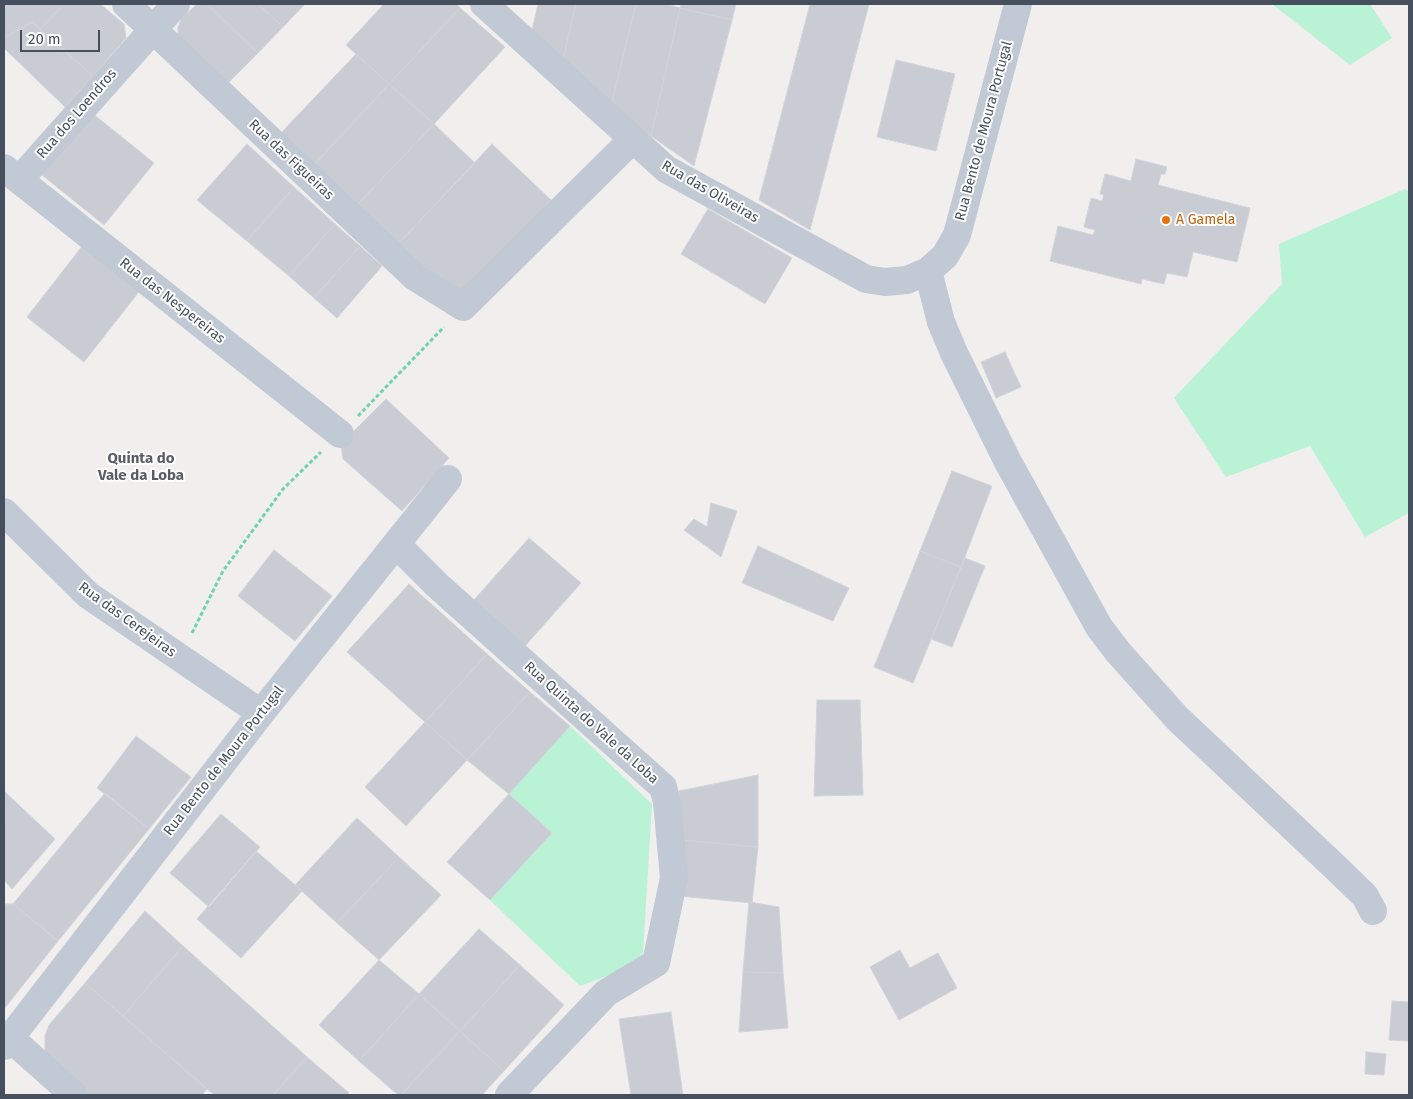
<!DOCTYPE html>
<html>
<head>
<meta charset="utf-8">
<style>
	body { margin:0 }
	#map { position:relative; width:1413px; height:1099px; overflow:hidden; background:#f1eeee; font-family:"Fira Sans",sans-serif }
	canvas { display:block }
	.frame { position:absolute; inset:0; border:5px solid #454f5d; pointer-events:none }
	.scale { position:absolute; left:20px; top:30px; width:80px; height:22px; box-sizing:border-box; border:2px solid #454f5d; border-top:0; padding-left:6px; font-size:15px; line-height:18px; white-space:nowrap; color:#454f5d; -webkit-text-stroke:4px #fff; paint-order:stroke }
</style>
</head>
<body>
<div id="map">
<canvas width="1413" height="1099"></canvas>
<div class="frame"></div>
<div class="scale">20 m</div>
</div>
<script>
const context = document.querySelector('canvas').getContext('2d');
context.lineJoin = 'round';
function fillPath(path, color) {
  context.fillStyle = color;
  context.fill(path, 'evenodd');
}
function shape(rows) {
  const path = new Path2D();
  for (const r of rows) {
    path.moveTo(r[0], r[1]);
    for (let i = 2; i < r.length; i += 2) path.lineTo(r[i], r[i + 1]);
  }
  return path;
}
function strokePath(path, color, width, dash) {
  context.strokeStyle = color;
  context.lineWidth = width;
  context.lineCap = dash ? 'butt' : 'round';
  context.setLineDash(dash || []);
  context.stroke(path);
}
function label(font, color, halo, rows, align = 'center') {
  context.font = font + ' "Fira Sans",sans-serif';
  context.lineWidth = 4;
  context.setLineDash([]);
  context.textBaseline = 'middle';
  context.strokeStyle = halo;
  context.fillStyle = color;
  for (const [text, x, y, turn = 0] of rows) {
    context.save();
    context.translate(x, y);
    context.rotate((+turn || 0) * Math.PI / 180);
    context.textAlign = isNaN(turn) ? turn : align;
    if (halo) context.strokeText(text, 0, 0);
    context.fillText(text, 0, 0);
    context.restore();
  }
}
fillPath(shape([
	[1272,4,1370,4,1392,38,1350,65],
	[1405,189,1409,192,1409,513,1365,537,1310,446,1226,477,1174,398,1282,284,1279,244],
	[570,726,652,804,643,953,626,969,580,986,490,900,552,833,509,794]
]), '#b9f2d5');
const building = shape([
	[4,4,64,4,40,29,32,22,4,38,4,4],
	[64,4,100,4,124,24,126,38,93,76,40,29,64,4],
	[197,4,207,4,258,53,224,87,178,35,178,27,182,18,197,4],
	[207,4,258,4,283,27,258,53,207,4],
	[258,4,305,4,283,27,258,4],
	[384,4,456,4,460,8,389,84,346,45,384,4],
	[538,4,576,4,563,59,532,30,538,4],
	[576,4,636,4,611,106,563,59,576,4],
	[636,4,666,4,680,8,651,136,611,106,636,4],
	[681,4,736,4,732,20,680,8,681,4],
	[810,4,869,4,810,230,759,200,810,4],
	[460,8,505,47,434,124,389,84,460,8],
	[680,8,732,20,694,166,651,136,680,8],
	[32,22,93,76,65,107,4,48,4,38,32,22],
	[356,54,389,84,313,166,280,134,356,54],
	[896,60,955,74,936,151,877,137,896,60],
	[389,84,434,124,357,205,313,166,389,84],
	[92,113,154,163,104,225,42,175,92,113],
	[434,124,475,163,398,244,357,205,434,124],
	[247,144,294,187,247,241,197,200,247,144],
	[492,144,551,200,471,286,461,290,442,285,398,244,492,144],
	[1136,159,1167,167,1165,174,1161,174,1158,185,1250,208,1237,262,1193,252,1187,277,1167,273,1164,284,1142,279,1141,284,1050,261,1058,226,1093,235,1095,230,1084,227,1091,198,1102,201,1104,195,1100,194,1105,174,1131,181,1136,159],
	[294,187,335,224,289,276,247,241,294,187],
	[708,209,792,258,765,304,681,254,708,209],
	[335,224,360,246,314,298,289,276,335,224],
	[87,240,145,284,84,362,27,317,87,240],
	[360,246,382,266,337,318,314,298,360,246],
	[1005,352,1021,387,996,398,981,362,1005,352],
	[386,399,449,458,402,511,343,459,341,444,386,399],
	[952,471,992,486,961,567,920,551,952,471],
	[711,503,737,511,721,557,684,530,694,519,707,527,711,503],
	[529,538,581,583,525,646,474,600,529,538],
	[758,546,849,588,833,621,742,583,758,546],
	[274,550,332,596,295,641,238,596,274,550],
	[920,551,961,567,913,683,874,667,920,551],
	[965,558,985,566,952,647,931,639,965,558],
	[409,584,487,654,425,722,347,652,409,584],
	[487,654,530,692,467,760,425,722,487,654],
	[530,692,570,726,509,794,467,760,530,692],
	[817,700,860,700,863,795,814,796,817,700],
	[425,722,467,760,406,826,365,787,425,722],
	[136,736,191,777,149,829,97,788,136,736],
	[758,775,758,847,681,840,679,791,758,775],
	[5,792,55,839,12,889,4,880,5,792],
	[105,793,149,829,58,941,13,904,105,793],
	[509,794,552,833,490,900,447,862,509,794],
	[221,814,260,847,209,907,170,873,221,814],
	[357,818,399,857,337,923,295,885,357,818],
	[681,840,758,847,752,903,679,896,681,840],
	[256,851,302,891,241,958,197,919,256,851],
	[399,857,441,895,379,960,337,923,399,857],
	[749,902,779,907,783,973,743,972,749,902],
	[4,904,13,904,58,941,4,1009,4,904],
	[145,911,183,946,123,1016,85,983,145,911],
	[479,929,520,965,460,1031,419,994,479,929],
	[183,946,307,1057,273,1095,214,1095,123,1016,183,946],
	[900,950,910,968,938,953,957,988,899,1020,870,967,900,950],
	[379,960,419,994,359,1061,319,1025,379,960],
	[520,965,564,1005,504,1071,460,1031,520,965],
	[743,972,783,973,788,1028,739,1032,743,972],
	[85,983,123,1016,207,1089,202,1095,82,1095,45,1051,45,1036,49,1025,85,983],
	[419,994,460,1031,401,1095,398,1095,359,1061,419,994],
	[1392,1001,1409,1002,1409,1041,1389,1040,1392,1001],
	[671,1012,683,1095,631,1095,619,1019,671,1012],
	[460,1031,504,1071,482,1095,401,1095,460,1031],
	[1366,1052,1386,1054,1384,1075,1365,1074,1366,1052],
	[307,1057,349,1093,347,1095,273,1095,307,1057]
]);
fillPath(building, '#caccd4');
strokePath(building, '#d2d3da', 1);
strokePath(shape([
	[358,416,444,327],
	[192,633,223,571,283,489,321,452]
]), '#6ed3ac', 3, [4, 2.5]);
strokePath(shape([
	[126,4,415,277,463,307,633,139],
	[484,4,666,169,866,279,885,282,907,280,928,271,945,256,957,235,1018,4],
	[4,168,340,434],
	[19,180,176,4],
	[928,271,941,322,954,353,1008,462,1099,627,1118,652,1177,718,1334,866,1365,896,1373,911],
	[4,512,88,595,261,713],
	[396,544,437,585,663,787,667,802,674,878,656,963,606,993,509,1095],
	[10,1038,74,1095],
	[4,1046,261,713,448,479]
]), '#c0c9d4', 28);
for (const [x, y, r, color] of [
	[1166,220,5,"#e8710a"]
]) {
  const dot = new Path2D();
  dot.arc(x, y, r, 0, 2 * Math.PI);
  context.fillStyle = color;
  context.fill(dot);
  strokePath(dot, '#fff', 2);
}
label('14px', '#454f5d', '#fff', [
	["Rua dos Loendros",77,114,-49],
	["Rua Bento de Moura Portugal",984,131,-75],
	["Rua das Figueiras",291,160,43],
	["Rua das Oliveiras",710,192,30],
	["Rua das Nespereiras",172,301,38],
	["Rua das Cerejeiras",127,620,36],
	["Rua Quinta do Vale da Loba",591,723,42],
	["Rua Bento de Moura Portugal",224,761,-52]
]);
label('14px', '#c56008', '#fff', [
	["A Gamela",1176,220]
], 'left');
label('bold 15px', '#5a5d64', '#fff', [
	["Quinta do",141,459],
	["Vale da Loba",141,476]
]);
</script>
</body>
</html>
